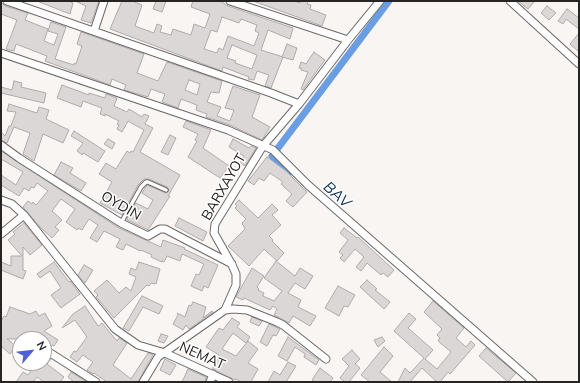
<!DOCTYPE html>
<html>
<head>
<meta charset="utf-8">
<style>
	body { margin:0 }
	#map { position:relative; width:580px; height:383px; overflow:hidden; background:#f8f5f3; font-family:Mulish,sans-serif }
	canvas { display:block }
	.frame { position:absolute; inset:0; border:2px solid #262524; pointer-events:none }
	.north { position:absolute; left:12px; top:331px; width:40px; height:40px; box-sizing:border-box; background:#fff; border:1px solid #a8a8a7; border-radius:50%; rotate:62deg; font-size:11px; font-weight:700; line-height:16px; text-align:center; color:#262524 }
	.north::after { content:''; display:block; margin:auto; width:14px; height:18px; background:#5061d7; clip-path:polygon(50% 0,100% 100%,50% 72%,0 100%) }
</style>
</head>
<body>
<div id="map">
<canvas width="580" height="383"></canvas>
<div class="frame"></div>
<div class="north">N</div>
</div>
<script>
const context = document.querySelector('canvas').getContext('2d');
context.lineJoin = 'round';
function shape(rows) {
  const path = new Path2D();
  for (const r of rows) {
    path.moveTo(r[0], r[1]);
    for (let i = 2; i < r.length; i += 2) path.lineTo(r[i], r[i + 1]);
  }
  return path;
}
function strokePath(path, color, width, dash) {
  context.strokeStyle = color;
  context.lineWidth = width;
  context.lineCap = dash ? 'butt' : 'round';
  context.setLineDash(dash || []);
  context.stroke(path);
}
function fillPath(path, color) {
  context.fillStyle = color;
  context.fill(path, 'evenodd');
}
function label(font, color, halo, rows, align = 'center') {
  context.font = font + ' Mulish,sans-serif';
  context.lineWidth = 3;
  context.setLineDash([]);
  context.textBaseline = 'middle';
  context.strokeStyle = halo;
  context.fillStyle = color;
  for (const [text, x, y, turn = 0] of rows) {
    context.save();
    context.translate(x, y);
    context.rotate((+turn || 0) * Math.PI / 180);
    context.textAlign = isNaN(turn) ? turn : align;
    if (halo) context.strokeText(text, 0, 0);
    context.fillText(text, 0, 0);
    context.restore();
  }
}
strokePath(shape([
	[290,172,272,156,389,1]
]), '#699ee5', 7);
const building = shape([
	[37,1,69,1,73,3,70,14,37,1],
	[75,1,99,1,91,23,81,20,86,6,75,1],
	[122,1,132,1,142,5,135,26,154,33,157,24,162,26,160,32,171,35,173,29,191,35,194,24,205,28,210,14,191,7,193,1,220,1,228,6,293,28,290,39,268,30,261,50,283,57,271,88,265,86,269,75,257,71,254,80,248,79,249,77,223,67,222,71,110,29,122,1],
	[222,17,239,23,241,19,257,25,255,31,259,33,254,46,228,36,223,50,219,48,217,53,204,49,211,30,217,32,222,17],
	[232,45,257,55,252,69,235,63,236,61,227,58,232,45],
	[156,1,166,1,162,12,153,9,156,1],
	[253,1,294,1,300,3,301,1,308,1,307,4,311,5,310,9,326,15,322,26,253,1],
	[518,1,535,1,528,9,518,1],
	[1,2,5,6,28,13,25,20,48,29,44,41,54,45,58,34,48,31,51,22,66,27,55,59,74,65,74,63,76,64,82,46,77,44,81,32,144,54,137,73,158,81,167,62,222,81,219,93,211,92,207,102,221,107,217,116,230,121,234,110,225,108,233,86,260,95,252,117,270,127,262,140,230,125,206,117,207,114,196,110,197,105,181,99,178,108,162,102,165,94,151,89,148,97,124,90,126,85,112,79,110,85,45,61,47,56,16,44,14,51,6,49,17,20,1,14,1,2],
	[189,80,200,84,197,95,185,90,189,80],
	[547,6,556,13,549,20,541,13,547,6],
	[567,9,579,18,579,29,566,19,563,24,558,21,567,9],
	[579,33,579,52,570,44,579,33],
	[287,44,297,48,293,60,282,57,287,44],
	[314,52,325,60,303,90,301,89,308,72,301,70,301,68,299,68,301,62,306,64,314,52],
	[14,81,22,83,21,87,46,93,44,103,1,93,1,87,12,90,14,81],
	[62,85,89,95,89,93,105,98,106,94,117,98,114,106,127,112,129,109,142,117,144,114,149,116,145,124,153,128,140,152,180,175,168,196,170,196,148,230,127,220,127,218,136,203,148,209,153,200,142,193,147,185,166,193,169,191,167,187,149,179,144,179,138,185,122,215,100,203,112,182,99,174,106,163,116,169,127,151,130,153,131,151,133,152,144,130,128,121,122,132,117,129,119,125,117,124,119,121,105,114,105,116,100,114,102,108,83,101,81,107,57,98,62,85],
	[9,104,37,113,39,107,49,110,46,119,69,130,63,143,43,134,34,161,23,154,30,133,14,127,7,143,1,140,1,132,5,136,9,126,11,126,16,112,7,111,9,104],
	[186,121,211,130,203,148,229,166,220,178,188,157,197,141,195,140,198,134,183,127,186,121],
	[74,131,105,151,98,162,83,153,82,155,77,151,83,143,71,136,74,131],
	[170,135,176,138,168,155,161,152,170,135],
	[108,139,115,143,112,149,104,144,108,139],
	[233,139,249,148,251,146,256,148,245,166,240,163,244,156,229,147,233,139],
	[1,151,119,228,161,247,163,240,185,248,184,249,218,265,208,288,204,286,202,291,191,286,196,274,199,275,204,264,182,254,180,261,167,256,164,262,162,261,162,262,151,257,152,255,141,250,140,251,126,244,123,250,116,247,120,239,104,231,97,242,90,238,98,225,89,219,82,230,78,228,77,230,66,222,75,209,61,199,52,211,62,220,55,227,59,230,52,238,40,227,23,207,28,201,32,204,33,202,36,205,48,191,37,183,34,188,31,187,29,191,24,188,19,196,1,185,1,175,16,185,23,172,1,159,1,151],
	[267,157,286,171,307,192,293,207,286,201,292,194,281,184,283,182,270,173,264,181,259,178,254,185,248,181,267,157],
	[61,162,73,168,70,173,86,183,81,191,54,175,61,162],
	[239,200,258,218,272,204,278,210,272,215,281,225,269,236,273,240,272,241,284,253,277,261,264,249,249,266,228,246,245,229,242,223,246,219,235,208,237,206,235,204,239,200],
	[179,218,207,232,203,241,175,226,179,218],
	[24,223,42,245,30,255,23,247,23,270,26,271,23,279,1,270,1,262,11,266,11,256,22,256,8,240,15,234,13,232,24,223],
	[344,228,357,238,358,237,394,270,388,277,383,273,381,275,367,263,361,271,356,267,364,257,355,249,344,262,340,258,343,255,339,252,348,240,340,233,344,228],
	[276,261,295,276,300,268,313,276,305,289,295,283,288,293,301,300,298,307,316,316,310,326,293,316,289,323,274,315,277,309,273,306,270,310,244,298,243,300,236,297,252,268,264,276,257,287,259,289,258,290,264,293,263,296,274,301,282,291,264,278,276,261],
	[54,262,69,282,70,281,80,294,61,308,51,295,61,288,50,271,40,278,37,274,54,262],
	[139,262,160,269,156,284,151,283,149,286,147,285,114,318,96,297,98,295,94,291,107,280,119,293,126,287,131,291,136,277,129,274,131,268,136,270,139,262],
	[84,265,93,270,85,283,78,275,84,265],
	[367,280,377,289,375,290,390,302,384,309,360,287,367,280],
	[338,286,355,295,348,307,344,306,339,316,325,308,338,286],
	[142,296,163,306,159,314,143,307,129,331,123,328,142,296],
	[433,301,464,328,456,338,466,347,471,341,475,345,450,374,448,372,440,382,437,382,422,368,410,382,398,382,405,368,410,373,424,358,394,331,409,313,416,319,408,328,433,350,425,359,437,369,451,352,438,341,440,338,437,335,442,329,424,312,433,301],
	[193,302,206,307,203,318,212,311,213,312,189,329,186,325,183,330,173,324,178,315,177,313,185,317,189,305,191,306,193,302],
	[85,306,98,326,102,323,117,341,119,338,127,343,113,365,131,379,148,353,153,355,138,382,107,382,94,373,93,374,87,370,93,362,83,355,77,362,70,357,74,351,76,352,87,337,75,320,62,328,73,314,85,306],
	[10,307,30,314,36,311,39,316,45,313,52,326,44,331,58,340,54,346,52,345,51,347,44,344,44,339,42,339,34,333,30,339,7,339,16,346,10,354,1,346,1,321,4,316,6,317,10,307],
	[252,317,262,321,259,326,250,322,252,317],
	[232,318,240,323,237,327,250,337,246,343,233,333,222,349,236,356,248,341,258,349,248,363,258,369,251,382,241,382,236,379,235,380,212,369,219,355,206,347,219,328,223,330,232,318],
	[269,324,280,329,276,336,273,335,267,346,260,342,269,324],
	[161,334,168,336,164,343,158,341,161,334],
	[288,337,319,360,316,365,304,357,305,354,295,347,287,361,278,356,288,337],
	[382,337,385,341,378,347,374,340,382,337],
	[384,347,393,356,380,372,392,382,370,382,361,375,384,347],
	[486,348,516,373,508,382,479,356,486,348],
	[352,350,360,359,355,364,360,368,349,382,345,382,340,378,349,366,342,359,352,350],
	[44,355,51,359,47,364,64,377,60,382,44,382,37,377,33,382,16,382,23,372,28,375,37,363,44,363,44,355],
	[165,359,176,365,170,375,160,370,165,359],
	[288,362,296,366,286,382,268,382,274,371,280,375,288,362],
	[320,368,333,378,330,382,315,382,312,380,320,368],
	[188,369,206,377,205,382,182,382,188,369],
	[71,372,87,382,74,382,68,377,71,372]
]);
fillPath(building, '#dbd7d6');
strokePath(building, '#afabab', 1);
const service = shape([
	[121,223,141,187,146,182,148,182,166,190]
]);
const minor = shape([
	[7,1,271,93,299,104],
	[230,1,348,40],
	[510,1,579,64],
	[94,31,104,1],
	[1,53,228,130,273,150,308,185,533,382],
	[1,145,19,158,121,223,148,236,160,229,165,229,232,264],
	[1,200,12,204,24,215,115,329,138,345,165,353,229,382],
	[1,234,24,215],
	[225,310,233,309,247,310,277,322,283,325,326,359],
	[44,349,96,382],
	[143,382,158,357,225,310,236,285,236,274,232,265,214,233,215,224,263,146,299,104,348,40,380,1],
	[210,382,213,374]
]);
strokePath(service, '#6c6968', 5.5);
strokePath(minor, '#6c6968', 9);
strokePath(service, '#fff', 3.5);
strokePath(minor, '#fff', 7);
label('14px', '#262524', '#fff', [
	["BARXAYOT",224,187,-60],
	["OYDIN",121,206,30],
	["NEMAT",202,356,24]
]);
label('italic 15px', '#103461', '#fff', [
	["BAV",337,195,41]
]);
</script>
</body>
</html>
